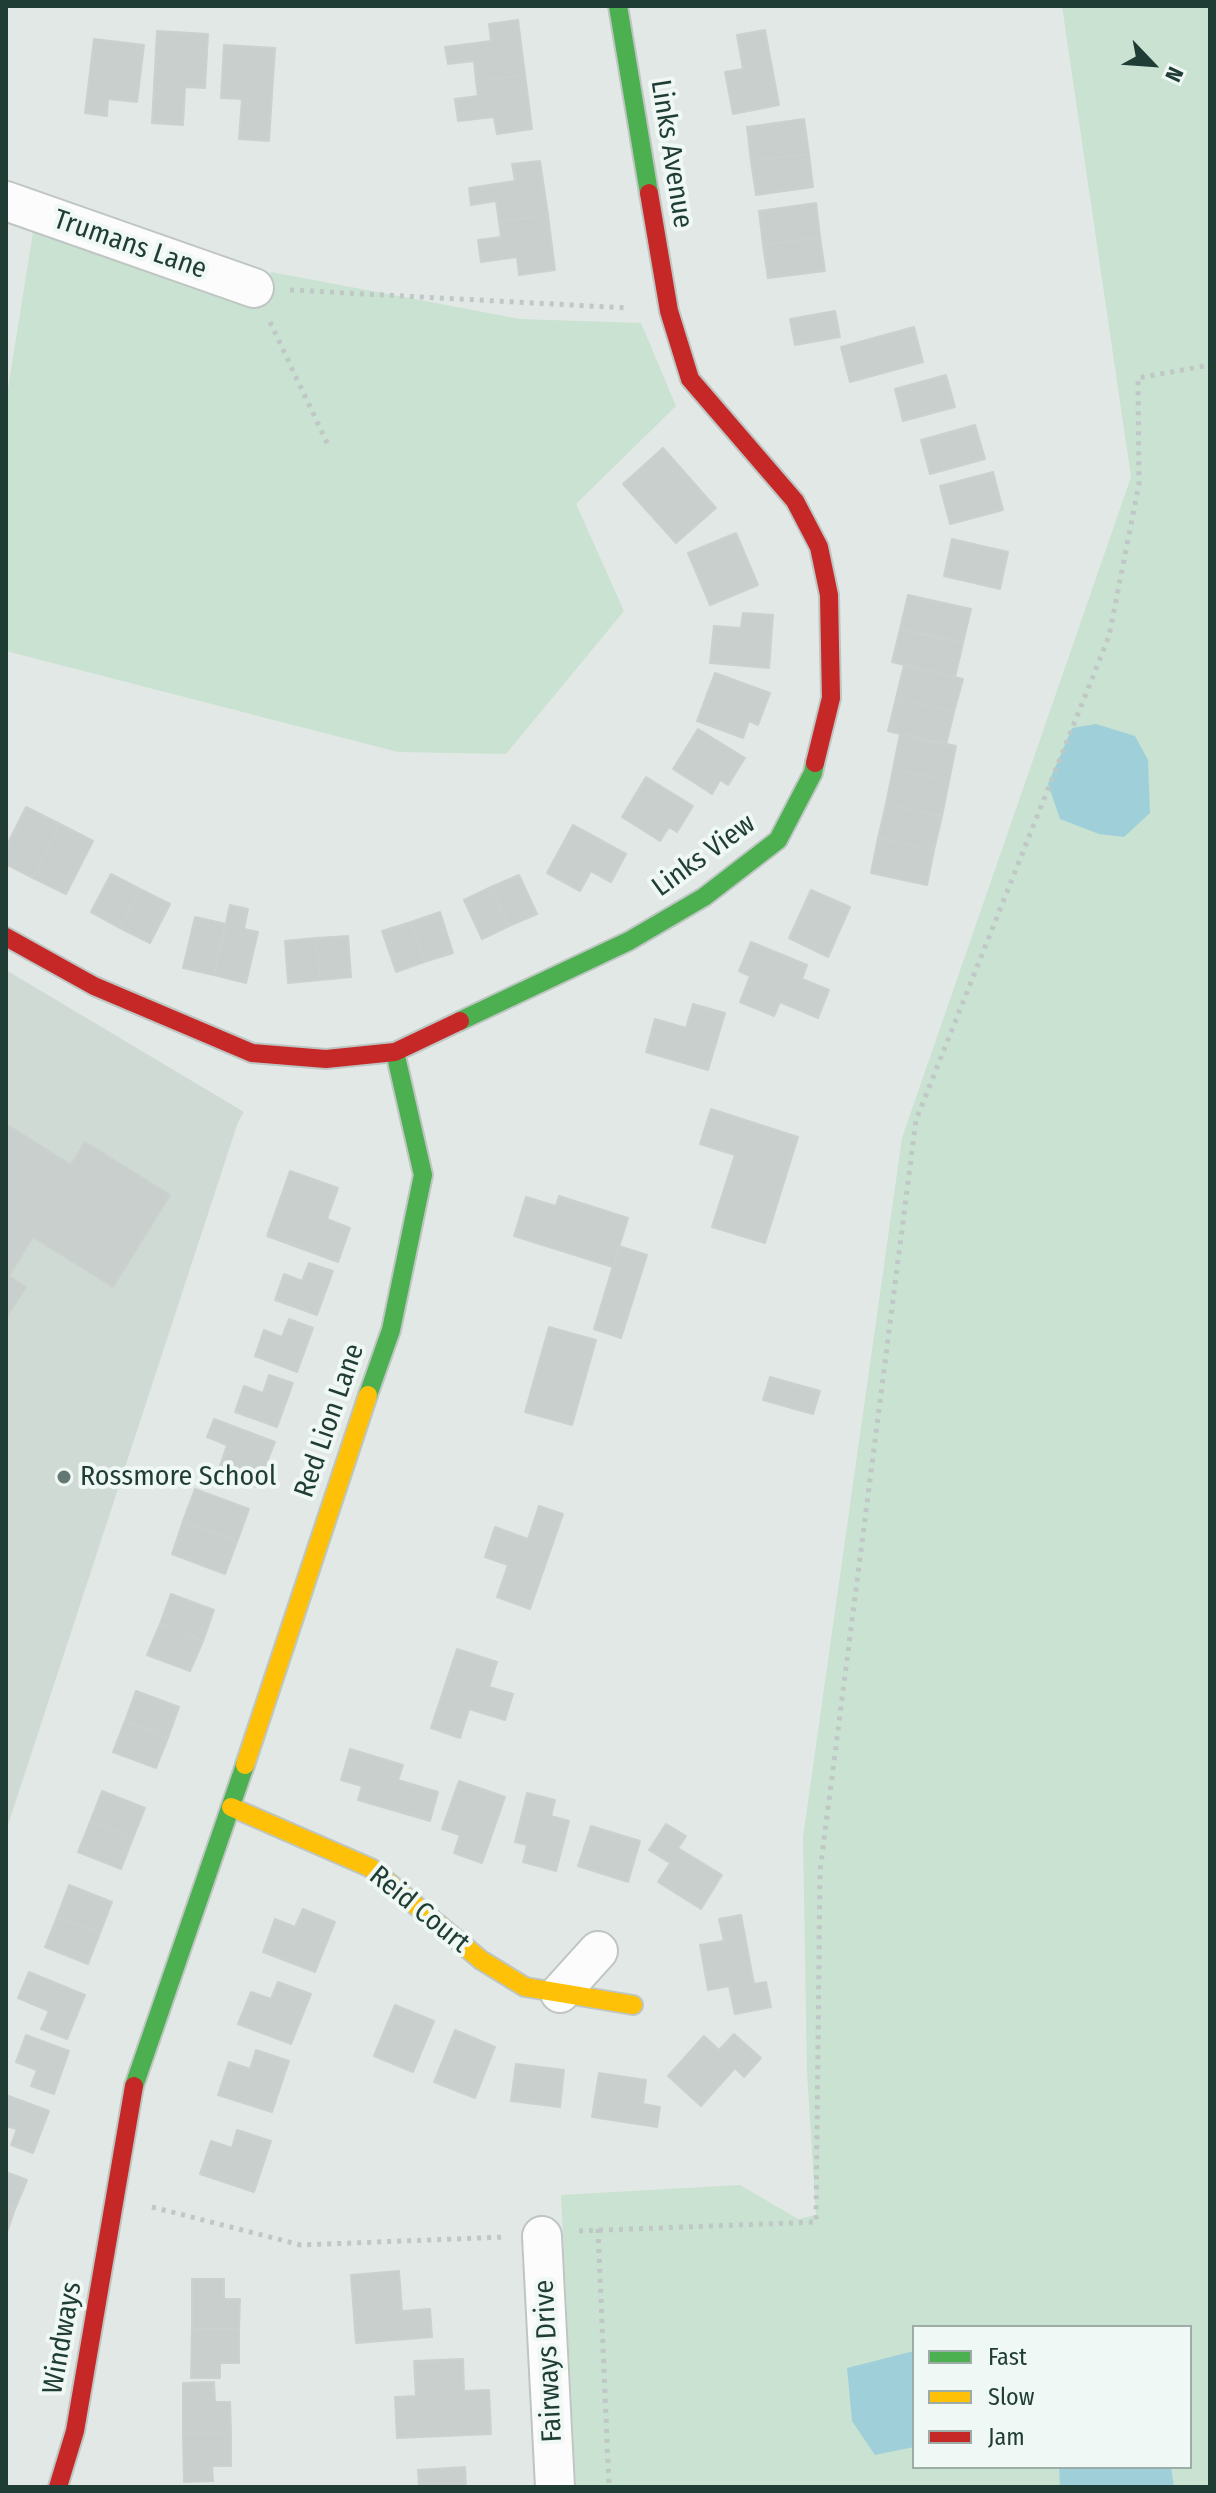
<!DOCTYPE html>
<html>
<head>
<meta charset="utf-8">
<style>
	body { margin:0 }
	#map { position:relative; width:1216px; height:2493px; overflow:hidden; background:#e2e8e5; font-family:"Fira Sans Condensed",sans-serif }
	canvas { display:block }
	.frame { position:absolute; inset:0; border:8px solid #1f3c35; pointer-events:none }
	.legend { position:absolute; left:912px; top:2325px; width:280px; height:144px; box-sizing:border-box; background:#eff8f4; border:2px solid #9cada8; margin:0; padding:10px 14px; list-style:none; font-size:24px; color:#1f3c35 }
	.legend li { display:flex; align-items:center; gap:16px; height:40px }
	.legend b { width:40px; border:2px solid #9cada8 }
	.north { position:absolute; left:1112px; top:24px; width:80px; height:80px; -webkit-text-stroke:6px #eff8f4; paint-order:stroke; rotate:115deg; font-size:22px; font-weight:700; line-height:32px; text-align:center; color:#1f3c35 }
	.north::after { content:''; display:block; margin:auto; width:28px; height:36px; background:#1f3c35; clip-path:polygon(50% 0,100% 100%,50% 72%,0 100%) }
</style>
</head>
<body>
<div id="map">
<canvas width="1216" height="2493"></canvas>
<div class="frame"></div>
<ul class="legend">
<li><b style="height:10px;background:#4caf50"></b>Fast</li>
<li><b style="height:10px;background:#ffc107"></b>Slow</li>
<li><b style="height:10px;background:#c62828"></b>Jam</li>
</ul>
<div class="north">N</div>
</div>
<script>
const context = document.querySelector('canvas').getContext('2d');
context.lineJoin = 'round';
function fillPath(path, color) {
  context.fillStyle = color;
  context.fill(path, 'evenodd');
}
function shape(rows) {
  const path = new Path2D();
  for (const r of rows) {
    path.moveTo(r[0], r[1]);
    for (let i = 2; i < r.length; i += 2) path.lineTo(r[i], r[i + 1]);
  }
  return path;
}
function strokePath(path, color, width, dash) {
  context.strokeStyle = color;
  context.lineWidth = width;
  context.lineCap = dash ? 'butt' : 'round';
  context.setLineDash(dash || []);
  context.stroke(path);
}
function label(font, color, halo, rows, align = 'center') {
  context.font = font + ' "Fira Sans Condensed",sans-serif';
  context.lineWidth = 8;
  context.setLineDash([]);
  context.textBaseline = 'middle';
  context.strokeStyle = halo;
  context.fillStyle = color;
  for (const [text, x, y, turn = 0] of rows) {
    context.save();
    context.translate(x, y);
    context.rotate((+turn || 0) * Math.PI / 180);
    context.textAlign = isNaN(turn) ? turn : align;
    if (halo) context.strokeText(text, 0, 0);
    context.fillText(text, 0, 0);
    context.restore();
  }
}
fillPath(shape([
	[6,970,244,1112,238,1122,6,1831]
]), '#cfdad5');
fillPath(shape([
	[1062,6,1210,6,1210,2487,576,2487,561,2195,740,2185,798,2219,816,2215,807,2072,803,1837,902,1138,1131,477],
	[914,2327,1190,2327,1190,2467,914,2467],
	[34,226,263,308,271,272,520,319,641,323,676,406,576,504,624,611,506,754,398,752,6,651,6,401]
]), '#cae2d1');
fillPath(shape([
	[1096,724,1135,736,1148,760,1150,813,1124,837,1099,834,1060,819,1048,784,1072,728],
	[914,2351,914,2447,875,2455,852,2421,847,2368],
	[1059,2467,1171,2467,1174,2487,1060,2487]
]), '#9fd0da');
const building = shape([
	[518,20,525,75,476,81,474,61,448,64,445,47,491,41,489,24,518,20],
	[765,30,779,105,733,114,725,72,743,69,737,35,765,30],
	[157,31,208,34,205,88,185,87,183,125,152,123,157,31],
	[94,39,144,45,137,102,108,99,107,116,85,113,94,39],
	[224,45,275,48,269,141,239,139,242,99,221,98,224,45],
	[525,75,532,129,497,134,494,117,458,121,455,99,478,96,476,81,525,75],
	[804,119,809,154,751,161,747,127,804,119],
	[809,154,813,187,756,195,751,161,809,154],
	[540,161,548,215,499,222,496,201,471,205,469,188,515,181,512,164,540,161],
	[816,203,820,237,763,245,759,211,816,203],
	[548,215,555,270,519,275,517,257,481,262,478,240,501,237,499,222,548,215],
	[820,237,825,271,768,278,763,245,820,237],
	[835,311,840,337,795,345,790,319,835,311],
	[914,327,923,362,850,382,841,347,914,327],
	[946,375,955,407,903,421,895,389,946,375],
	[975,425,985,459,930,474,921,440,975,425],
	[663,448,716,508,676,543,623,484,663,448],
	[993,472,1003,510,950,524,940,486,993,472],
	[736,533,758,585,710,605,688,553,736,533],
	[952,539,1008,552,1000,589,944,576,952,539],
	[908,595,971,609,963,643,900,629,908,595],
	[743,613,773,615,769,668,710,663,714,626,741,628,743,613],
	[900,629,963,643,955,677,892,662,900,629],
	[904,665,963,679,954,712,896,698,904,665],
	[715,673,770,693,758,725,749,721,743,738,697,721,715,673],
	[896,698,954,712,946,745,888,731,896,698],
	[698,729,745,758,728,785,720,780,712,794,673,769,698,729],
	[900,734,956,746,949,781,893,769,900,734],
	[893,769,949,781,942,816,886,804,893,769],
	[646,777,693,806,677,832,669,827,660,841,622,817,646,777],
	[886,804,942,816,934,850,878,838,886,804],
	[26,807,60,824,33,878,6,864,6,847,26,807],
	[60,824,93,841,66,894,33,878,60,824],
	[573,825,626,854,611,882,591,871,580,891,547,873,573,825],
	[878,838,934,850,927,885,871,873,878,838],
	[111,874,140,889,120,928,91,912,111,874],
	[519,875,537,914,509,926,491,887,519,875],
	[491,887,509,926,482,939,464,900,491,887],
	[140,889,170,904,150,943,120,928,140,889],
	[811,890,850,907,828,957,789,938,811,890],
	[230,905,248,909,244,929,258,932,246,983,214,975,230,905],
	[440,912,453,953,424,962,411,922,440,912],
	[195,917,226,924,214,975,183,968,195,917],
	[411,922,424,962,396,972,382,931,411,922],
	[348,936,351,977,320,980,316,938,348,936],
	[316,938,320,980,288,983,285,941,316,938],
	[751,942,807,965,802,979,829,990,818,1018,780,1002,774,1016,740,1002,750,976,739,971,751,942],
	[693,1004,725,1013,708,1070,646,1052,655,1019,686,1028,693,1004],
	[711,1109,798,1137,765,1243,712,1227,735,1155,700,1144,711,1109],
	[6,1124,71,1165,85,1142,170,1195,113,1287,33,1237,9,1276,26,1287,6,1318,6,1124],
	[290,1171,338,1188,327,1219,350,1228,338,1262,267,1236,290,1171],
	[559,1196,628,1218,613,1267,514,1236,526,1197,556,1206,559,1196],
	[619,1246,647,1255,621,1338,594,1329,619,1246],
	[309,1263,333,1271,317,1315,275,1300,284,1274,302,1281,309,1263],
	[289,1319,313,1328,297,1372,255,1356,264,1330,282,1337,289,1319],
	[549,1327,596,1340,572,1425,525,1412,549,1327],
	[269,1375,293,1383,277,1427,235,1412,244,1386,263,1393,269,1375],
	[770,1377,820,1391,813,1414,763,1400,770,1377],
	[214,1419,275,1442,257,1487,218,1472,227,1445,207,1437,214,1419],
	[195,1489,249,1509,237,1542,183,1521,195,1489],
	[539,1506,563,1514,530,1609,497,1597,508,1565,485,1557,495,1527,528,1539,539,1506],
	[183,1521,237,1542,225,1574,172,1554,183,1521],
	[171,1594,214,1610,203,1641,160,1624,171,1594],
	[160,1624,203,1641,190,1671,147,1655,160,1624],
	[457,1649,497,1662,489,1687,513,1694,505,1720,469,1709,460,1738,431,1728,457,1649],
	[136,1691,179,1707,168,1738,125,1721,136,1691],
	[125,1721,168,1738,156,1768,113,1752,125,1721],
	[350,1749,403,1765,398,1780,438,1792,430,1821,358,1800,362,1786,341,1780,350,1749],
	[459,1781,505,1797,482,1863,454,1853,460,1835,442,1829,459,1781],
	[102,1791,145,1808,133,1838,90,1822,102,1791],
	[527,1793,555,1800,551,1816,569,1821,556,1871,523,1862,527,1845,515,1842,527,1793],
	[90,1822,133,1838,121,1869,78,1852,90,1822],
	[666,1824,686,1836,678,1848,722,1875,701,1909,658,1882,670,1863,649,1850,666,1824],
	[591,1826,640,1841,628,1882,578,1866,591,1826],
	[69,1885,112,1902,100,1933,57,1917,69,1885],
	[303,1909,335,1922,315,1972,263,1952,275,1919,295,1927,303,1909],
	[741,1915,754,1984,766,1982,771,2007,735,2014,729,1986,708,1990,700,1945,724,1941,719,1919,741,1915],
	[57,1917,100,1933,88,1964,45,1947,57,1917],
	[29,1972,85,1995,67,2039,41,2029,49,2011,18,1998,29,1972],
	[278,1982,311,1994,291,2044,238,2024,251,1992,271,1999,278,1982],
	[395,2005,434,2021,413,2072,374,2056,395,2005],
	[455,2030,495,2047,475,2098,434,2082,455,2030],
	[734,2034,761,2058,744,2077,735,2068,701,2106,668,2076,704,2036,719,2050,734,2034],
	[26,2035,69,2051,54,2094,31,2086,37,2070,16,2062,26,2035],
	[256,2050,289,2061,272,2112,218,2095,229,2062,250,2069,256,2050],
	[516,2064,564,2070,560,2107,511,2101,516,2064],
	[599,2073,646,2080,643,2104,660,2107,657,2127,592,2117,599,2073],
	[6,2095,49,2111,33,2153,11,2145,17,2129,6,2126,6,2095],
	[237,2130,271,2141,254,2192,200,2174,211,2141,232,2148,237,2130],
	[6,2172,27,2180,15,2209,6,2206,6,2172],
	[6,2206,15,2209,6,2235,6,2206],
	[399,2271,402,2311,430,2309,432,2337,356,2343,351,2275,399,2271],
	[192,2279,224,2279,224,2299,240,2299,239,2329,192,2329,192,2279],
	[192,2329,239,2329,239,2363,220,2363,220,2378,191,2378,192,2329],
	[463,2359,464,2391,489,2390,491,2434,397,2438,395,2397,416,2396,414,2361,463,2359],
	[214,2382,215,2402,230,2402,231,2432,183,2434,183,2383,214,2382],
	[231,2432,231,2466,212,2466,213,2481,184,2482,183,2434,231,2432],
	[465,2467,466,2487,419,2487,418,2470,465,2467]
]);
fillPath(building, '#c9cfcd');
strokePath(building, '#cbd1ce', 2);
const street = shape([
	[6,201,254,288],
	[560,1993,598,1951],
	[542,2236,555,2487]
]);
const fast = shape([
	[618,6,649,193],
	[460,1021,629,941,704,897,778,840,813,773,815,763],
	[368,1395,391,1330,423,1175,395,1052],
	[134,2086,245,1765]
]);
const slow = shape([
	[245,1765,368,1395],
	[231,1807,371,1868,481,1960,525,1987,633,2005]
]);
const jam = shape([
	[649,193,669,311,690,379,795,501,819,547,829,595,831,698,815,763],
	[6,937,94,986,252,1053,326,1059,395,1052,460,1021],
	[58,2487,75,2431,134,2086]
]);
strokePath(street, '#bfc5c2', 42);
strokePath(fast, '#bec6c3', 22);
strokePath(slow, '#bec6c3', 22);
strokePath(jam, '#bec6c3', 22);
strokePath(shape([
	[290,290,628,308],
	[270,322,329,447],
	[152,2207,301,2245,505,2237],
	[598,2229,609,2487],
	[579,2231,816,2222,820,1871,916,1120,1109,636,1139,484,1138,378,1210,365]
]), '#bfc8c6', 5, [4, 6]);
strokePath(street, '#fbfcfb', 38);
strokePath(fast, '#4caf50', 18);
strokePath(slow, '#ffc107', 18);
strokePath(jam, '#c62828', 18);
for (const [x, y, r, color] of [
	[64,1477,8,"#637873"]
]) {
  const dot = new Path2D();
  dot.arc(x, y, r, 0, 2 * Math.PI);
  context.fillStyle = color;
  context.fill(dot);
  strokePath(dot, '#eff8f4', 3);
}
label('28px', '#1f3c35', '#eff8f4', [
	["Links Avenue",671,154,81],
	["Trumans Lane",130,245,19],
	["Links View",704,856,-36],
	["Red Lion Lane",330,1421,-71],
	["Reid Court",419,1910,39],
	["Windways",63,2338,-80],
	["Fairways Drive",549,2361,-93]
]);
label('28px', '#1f3c35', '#eff8f4', [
	["Rossmore School",80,1477]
], 'left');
</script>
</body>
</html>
